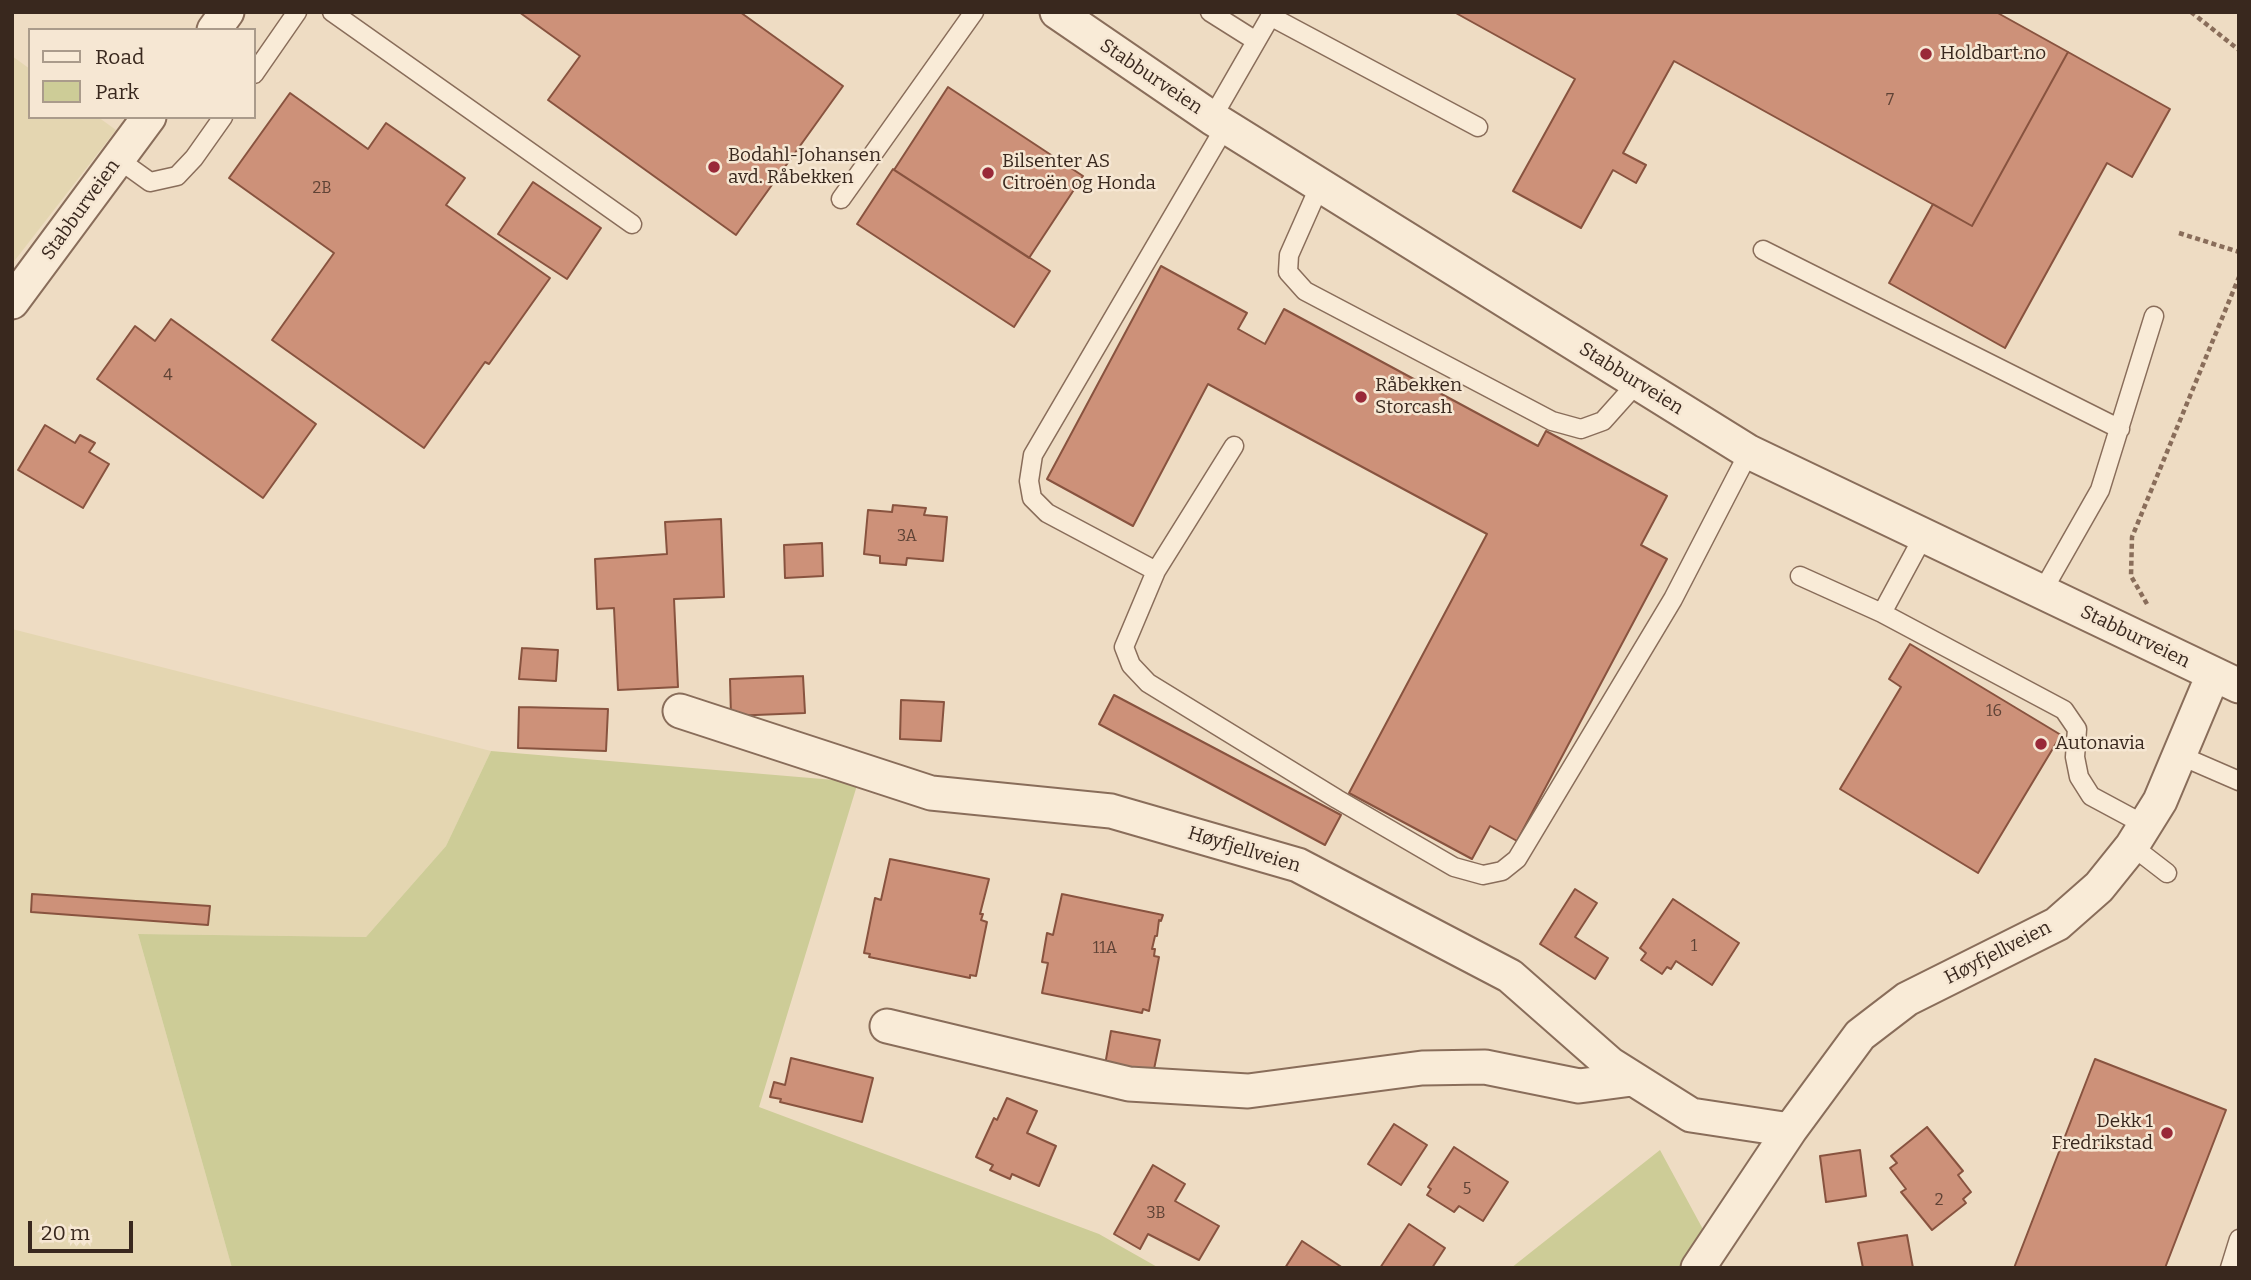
<!DOCTYPE html>
<html>
<head>
<meta charset="utf-8">
<style>
	body { margin:0 }
	#map { position:relative; width:2251px; height:1280px; overflow:hidden; background:#eedcc3; font-family:Bitter,serif }
	canvas { display:block }
	.frame { position:absolute; inset:0; border:14px solid #39281e; pointer-events:none }
	.legend { position:absolute; left:28px; top:28px; width:228px; height:91px; box-sizing:border-box; background:#f6e7d3; border:2px solid #aa9b8b; margin:0; padding:9px 12px; list-style:none; font-size:21px; color:#39281e }
	.legend li { display:flex; align-items:center; gap:14px; height:35px }
	.legend b { width:35px; border:2px solid #aa9b8b }
	.scale { position:absolute; left:28px; top:1221px; width:105px; height:32px; box-sizing:border-box; border:4px solid #39281e; border-top:0; padding-left:9px; font-size:21px; line-height:24px; white-space:nowrap; color:#39281e; -webkit-text-stroke:5px #f6e7d3; paint-order:stroke }
</style>
</head>
<body>
<div id="map">
<canvas width="2251" height="1280"></canvas>
<div class="frame"></div>
<ul class="legend">
<li><b style="height:9px;background:#f9ebd7"></b>Road</li>
<li><b style="height:19px;background:#cdcc97"></b>Park</li>
</ul>
<div class="scale">20 m</div>
</div>
<script>
const context = document.querySelector('canvas').getContext('2d');
context.lineJoin = 'round';
function fillPath(path, color) {
  context.fillStyle = color;
  context.fill(path, 'evenodd');
}
function shape(rows) {
  const path = new Path2D();
  for (const r of rows) {
    path.moveTo(r[0], r[1]);
    for (let i = 2; i < r.length; i += 2) path.lineTo(r[i], r[i + 1]);
  }
  return path;
}
function strokePath(path, color, width, dash) {
  context.strokeStyle = color;
  context.lineWidth = width;
  context.lineCap = dash ? 'butt' : 'round';
  context.setLineDash(dash || []);
  context.stroke(path);
}
function label(font, color, halo, rows, align = 'center') {
  context.font = font + ' Bitter,serif';
  context.lineWidth = 5;
  context.setLineDash([]);
  context.textBaseline = 'middle';
  context.strokeStyle = halo;
  context.fillStyle = color;
  for (const [text, x, y, turn = 0] of rows) {
    context.save();
    context.translate(x, y);
    context.rotate((+turn || 0) * Math.PI / 180);
    context.textAlign = isNaN(turn) ? turn : align;
    if (halo) context.strokeText(text, 0, 0);
    context.fillText(text, 0, 0);
    context.restore();
  }
}
fillPath(shape([
	[12,56,30,69,30,117,98,117,116,130,12,264],
	[12,629,491,751,446,846,366,937,138,934,232,1268,12,1268]
]), '#e4d6b1');
fillPath(shape([
	[491,751,858,782,759,1107,1099,1234,1159,1268,232,1268,138,934,366,937,446,846],
	[1660,1150,1705,1233,1683,1268,1511,1268]
]), '#cdcc97');
const building = shape([
	[519,12,740,12,843,86,736,235,548,100,580,56,519,12],
	[1454,12,1996,12,2068,52,1972,226,1674,61,1623,153,1646,165,1636,183,1613,170,1581,228,1513,191,1575,79,1454,12],
	[2068,52,2170,109,2132,177,2107,163,2005,348,1889,283,1933,204,1972,226,2068,52],
	[948,87,1083,176,1029,258,894,170,948,87],
	[290,93,368,149,386,123,465,178,446,205,550,278,489,364,485,362,424,448,272,340,334,253,229,178,290,93],
	[893,169,1050,271,1014,327,857,224,893,169],
	[533,182,601,228,567,279,498,234,533,182],
	[1161,266,1247,313,1238,329,1265,344,1284,309,1538,446,1546,431,1667,496,1641,545,1667,559,1517,841,1490,826,1472,859,1349,793,1487,534,1208,384,1133,526,1047,479,1161,266],
	[171,319,316,424,263,498,97,379,135,326,155,341,171,319],
	[45,425,75,443,80,435,95,443,89,452,109,464,83,508,18,470,45,425],
	[893,505,926,508,924,515,947,517,943,561,907,558,906,565,880,563,880,556,864,554,868,510,892,512,893,505],
	[721,519,724,597,674,599,678,687,618,690,614,608,597,609,595,559,667,554,665,522,721,519],
	[822,543,823,576,785,578,784,545,822,543],
	[1910,644,2061,735,1978,873,1840,789,1901,687,1889,679,1910,644],
	[522,648,558,650,556,681,519,679,522,648],
	[803,676,805,713,731,716,730,679,803,676],
	[1114,695,1341,815,1325,845,1099,724,1114,695],
	[901,700,944,702,941,741,900,739,901,700],
	[519,707,608,709,606,751,518,748,519,707],
	[890,859,989,879,980,914,983,914,981,920,987,922,976,976,970,975,970,978,869,957,870,954,864,953,875,898,881,900,890,859],
	[1575,889,1597,903,1575,937,1608,958,1595,979,1540,944,1575,889],
	[32,894,210,906,208,925,31,912,32,894],
	[1062,894,1163,915,1161,921,1159,920,1157,936,1155,936,1152,949,1155,949,1154,956,1159,957,1149,1011,1143,1009,1142,1013,1042,993,1048,963,1042,962,1047,933,1053,935,1062,894],
	[1673,899,1739,943,1712,985,1676,961,1671,969,1667,967,1662,974,1641,960,1646,953,1640,948,1673,899],
	[1111,1031,1160,1040,1153,1074,1105,1065,1111,1031],
	[791,1058,873,1078,862,1122,780,1102,781,1099,770,1097,774,1082,785,1085,791,1058],
	[2095,1059,2226,1110,2165,1268,2014,1268,2095,1059],
	[1007,1098,1037,1111,1027,1133,1056,1146,1039,1186,1012,1174,1010,1179,990,1170,993,1165,976,1157,994,1118,997,1120,1007,1098],
	[1394,1124,1427,1145,1401,1185,1368,1164,1394,1124],
	[1927,1127,1963,1171,1958,1175,1971,1192,1963,1199,1966,1203,1932,1230,1901,1192,1906,1189,1890,1168,1897,1163,1891,1156,1927,1127],
	[1454,1147,1508,1182,1483,1221,1459,1206,1454,1212,1427,1195,1431,1189,1428,1187,1454,1147],
	[1860,1150,1866,1196,1826,1202,1820,1156,1860,1150],
	[1153,1165,1185,1184,1175,1201,1219,1226,1199,1260,1148,1234,1140,1249,1114,1234,1153,1165],
	[1409,1224,1445,1248,1432,1268,1380,1268,1409,1224],
	[1907,1235,1913,1268,1863,1268,1858,1243,1907,1235],
	[1302,1241,1343,1268,1285,1268,1302,1241]
]);
fillPath(building, '#cd9179');
strokePath(building, '#88533f', 2);
const service = shape([
	[332,12,632,224],
	[1210,12,1256,41],
	[1270,16,1478,127],
	[254,74,297,12],
	[1212,118,1273,12],
	[118,159,150,182,177,176,194,158,223,117],
	[1320,185,1289,255,1288,272,1305,291,1552,421,1581,429,1603,421,1637,383],
	[841,199,974,12],
	[1763,250,2120,429],
	[1234,446,1156,571,1124,647,1131,665,1148,683,1337,799,1454,867,1483,875,1502,871,1517,859,1673,599,1749,452],
	[1156,571,1047,513,1032,498,1029,481,1033,455,1225,127],
	[1800,576,1882,613,2064,710,2077,729,2075,757,2079,777,2091,796,2145,825],
	[2042,592,2100,490,2154,316],
	[1882,613,1923,537],
	[2179,755,2239,781],
	[2132,846,2167,873],
	[2230,1268,2239,1239]
]);
const minor = shape([
	[1057,12,1212,118,1749,452,2239,686],
	[214,30,227,12],
	[12,302,149,117],
	[680,711,931,793,1111,811,1298,865,1510,976,1610,1064,1691,1115,1790,1130],
	[887,1026,1129,1084,1248,1091,1422,1068,1485,1067,1579,1086,1632,1079],
	[1698,1268,1790,1130,1860,1035,1907,999,2057,924,2099,887,2132,846,2160,801,2213,675]
]);
strokePath(service, '#896d5a', 21);
strokePath(minor, '#896d5a', 37);
strokePath(shape([
	[2191,12,2239,50],
	[2179,233,2239,252],
	[2147,604,2131,576,2132,537,2239,277]
]), '#896d5a', 4.5, [5, 3.5]);
strokePath(service, '#f9ebd7', 18);
strokePath(minor, '#f9ebd7', 33);
for (const [x, y, r, color] of [
	[1926,54,7,"#992938"],
	[714,167,7,"#992938"],
	[988,173,7,"#992938"],
	[1361,397,7,"#992938"],
	[2041,744,7,"#992938"],
	[2167,1133,7,"#992938"]
]) {
  const dot = new Path2D();
  dot.arc(x, y, r, 0, 2 * Math.PI);
  context.fillStyle = color;
  context.fill(dot);
  strokePath(dot, '#f6e7d3', 2.5);
}
label('16px', '#5e4235', null, [
	["7",1890,101],
	["2B",322,189],
	["4",168,376],
	["3A",907,537],
	["16",1994,712],
	["1",1694,947],
	["11A",1105,949],
	["5",1467,1190],
	["2",1939,1201],
	["3B",1156,1214]
]);
label('19px', '#39281e', '#f6e7d3', [
	["Holdbart.no",1940,54],
	["Bodahl-Johansen",728,156],
	["avd. Råbekken",728,178],
	["Bilsenter AS",1002,162],
	["Citroën og Honda",1002,184],
	["Råbekken",1375,386],
	["Storcash",1375,408],
	["Autonavia",2055,744],
	["Dekk 1",2153,1122,"right"],
	["Fredrikstad",2153,1144,"right"]
], 'left');
label('19px', '#39281e', '#f6e7d3', [
	["Stabburveien",1151,77,34],
	["Stabburveien",81,210,-54],
	["Stabburveien",1631,379,32],
	["Stabburveien",2135,637,26],
	["Høyfjellveien",1244,850,17],
	["Høyfjellveien",1998,953,-27]
]);
</script>
</body>
</html>
